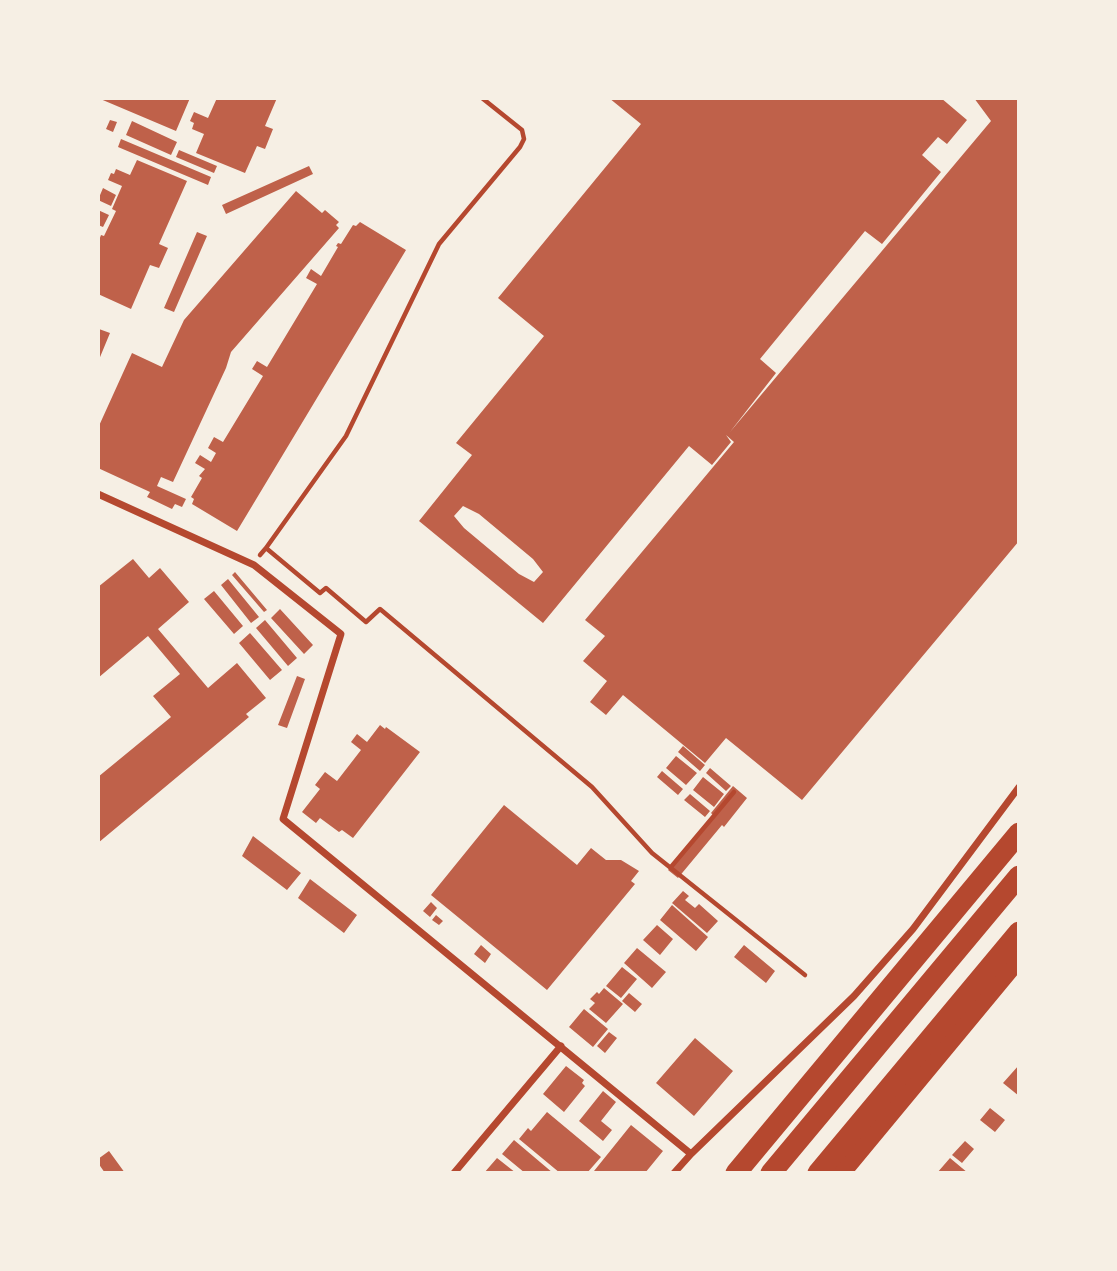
<!DOCTYPE html>
<html>
<head>
<meta charset="utf-8">
<style>
	body { margin:0 }
	#map { position:relative; width:1117px; height:1271px; overflow:hidden; background:#f6efe4; font-family:"Sofia Sans Condensed",sans-serif }
	canvas { display:block }
	.frame { position:absolute; inset:0; border:100px solid #f6efe4; pointer-events:none }
</style>
</head>
<body>
<div id="map">
<canvas width="1117" height="1271"></canvas>
<div class="frame"></div>
</div>
<script>
const context = document.querySelector('canvas').getContext('2d');
context.lineJoin = 'round';
function fillPath(path, color) {
  context.fillStyle = color;
  context.fill(path, 'evenodd');
}
function shape(rows) {
  const path = new Path2D();
  for (const r of rows) {
    path.moveTo(r[0], r[1]);
    for (let i = 2; i < r.length; i += 2) path.lineTo(r[i], r[i + 1]);
  }
  return path;
}
function strokePath(path, color, width, dash) {
  context.strokeStyle = color;
  context.lineWidth = width;
  context.lineCap = dash ? 'butt' : 'round';
  context.setLineDash(dash || []);
  context.stroke(path);
}
fillPath(shape([
	[98,98,190,98,176,131],
	[217,98,277,98,265,126,273,129,265,149,257,146,245,173,196,153,204,134,192,129,194,123,190,121,194,112,208,118],
	[609,98,941,98,967,120,947,144,938,137,922,155,941,172,882,244,865,231,760,359,776,373,730,432,991,121,974,98,1019,98,1019,541,802,800,726,738,705,763,623,695,606,715,590,702,607,681,583,661,605,636,585,620,734,442,726,435,731,442,712,465,689,446,543,623,419,521,472,455,456,443,544,336,498,298,641,124],
	[463,506,479,514,533,559,543,572,534,582,519,574,464,528,454,516],
	[110,120,117,122,113,132,106,129],
	[132,121,177,142,171,155,126,135],
	[121,139,211,177,208,185,118,147],
	[179,150,217,166,214,173,176,157],
	[137,160,187,181,159,244,168,248,159,268,150,265,131,309,98,294,98,243,101,235,104,236,116,211,112,209,122,186,108,180,111,173,114,174,116,169,130,175],
	[309,166,313,174,226,214,222,205],
	[103,188,116,195,111,206,98,200],
	[296,191,322,213,325,210,339,222,336,225,339,228,231,352,226,368,173,482,161,477,157,486,186,499,182,507,175,504,172,509,147,497,150,492,98,468,98,428,132,353,162,367,184,320],
	[98,210,109,215,103,227,98,225],
	[360,222,406,250,237,531,192,504,194,499,191,497,202,478,199,476,205,469,195,463,200,455,211,462,216,453,208,448,214,437,223,442,263,376,252,369,257,361,267,367,317,284,306,278,311,269,321,276,338,247,336,246,338,243,341,244,353,225,356,226],
	[197,232,207,236,174,312,164,308],
	[99,329,110,333,98,362,98,332],
	[133,559,149,578,160,568,189,602,158,629,208,688,237,663,266,698,246,714,249,717,98,843,98,777,171,717,153,696,180,674,148,636,98,678,98,587],
	[235,572,267,610,264,612,232,575],
	[228,579,259,617,251,623,221,585],
	[214,591,243,626,234,634,204,599],
	[280,609,313,645,304,654,271,618],
	[265,620,297,658,288,666,256,628],
	[250,633,282,670,270,680,239,643],
	[297,676,305,679,287,728,278,725],
	[380,725,385,729,386,727,420,752,353,838,342,830,339,832,320,818,316,823,302,812,320,789,315,785,325,772,337,781,361,750,351,742,357,734,367,742],
	[683,746,705,765,700,771,678,752],
	[676,756,697,773,686,785,666,768],
	[710,768,731,786,726,791,706,773],
	[662,771,683,789,678,795,657,777],
	[703,777,724,794,714,807,693,790],
	[733,786,747,798,724,827,722,825,678,878,668,870,713,815,711,813],
	[690,794,710,811,705,817,684,800],
	[504,805,577,865,591,848,606,860,621,860,639,871,631,881,635,884,547,990,431,895],
	[253,836,301,873,287,890,242,856],
	[310,879,357,915,344,933,298,898],
	[683,891,689,896,685,900,695,908,699,904,718,921,707,933,672,903],
	[431,902,437,908,430,917,423,911],
	[672,905,708,937,696,951,660,920],
	[436,915,443,921,439,925,432,920],
	[657,925,673,939,660,955,643,940],
	[481,945,491,954,485,963,474,954],
	[744,945,775,971,766,983,734,957],
	[637,948,666,972,652,988,624,963],
	[622,967,637,979,621,998,606,986],
	[604,988,623,1004,606,1023,589,1009,595,1003,590,999,597,992,599,994],
	[629,993,642,1004,635,1012,622,1001],
	[584,1009,608,1029,593,1047,569,1027],
	[609,1032,617,1038,605,1053,597,1046],
	[695,1038,733,1071,694,1116,656,1083],
	[1019,1065,1019,1096,1003,1083],
	[566,1066,584,1080,582,1083,585,1086,564,1112,543,1094],
	[603,1091,616,1102,601,1121,612,1130,603,1141,579,1121],
	[990,1108,1005,1120,995,1132,980,1120],
	[547,1112,601,1157,587,1173,560,1173,519,1139,528,1128,531,1131],
	[631,1125,663,1151,645,1173,597,1173,594,1171],
	[514,1140,553,1173,525,1173,502,1154],
	[965,1141,974,1149,962,1163,952,1155],
	[109,1151,125,1173,105,1173,98,1163,98,1159],
	[497,1158,516,1173,484,1173],
	[950,1158,968,1173,937,1173]
]), '#bf614a');
strokePath(shape([
	[266,548,346,436,439,244,520,147,524,139,522,130,482,98],
	[260,555,266,548,320,593,326,588,366,622,380,609,592,787,652,853,805,975],
	[671,867,734,792]
]), '#b5482f', 4.5);
strokePath(shape([
	[98,494,254,565,341,634,283,819,691,1154],
	[454,1173,561,1046],
	[674,1173,691,1154,854,996,913,929,1019,787]
]), '#b5482f', 7);
strokePath(shape([
	[841,1173,1019,958]
]), '#b5482f', 19);
strokePath(shape([
	[736,1173,1019,833],
	[771,1173,1019,876],
	[818,1173,1019,932]
]), '#b5482f', 21);
</script>
</body>
</html>
